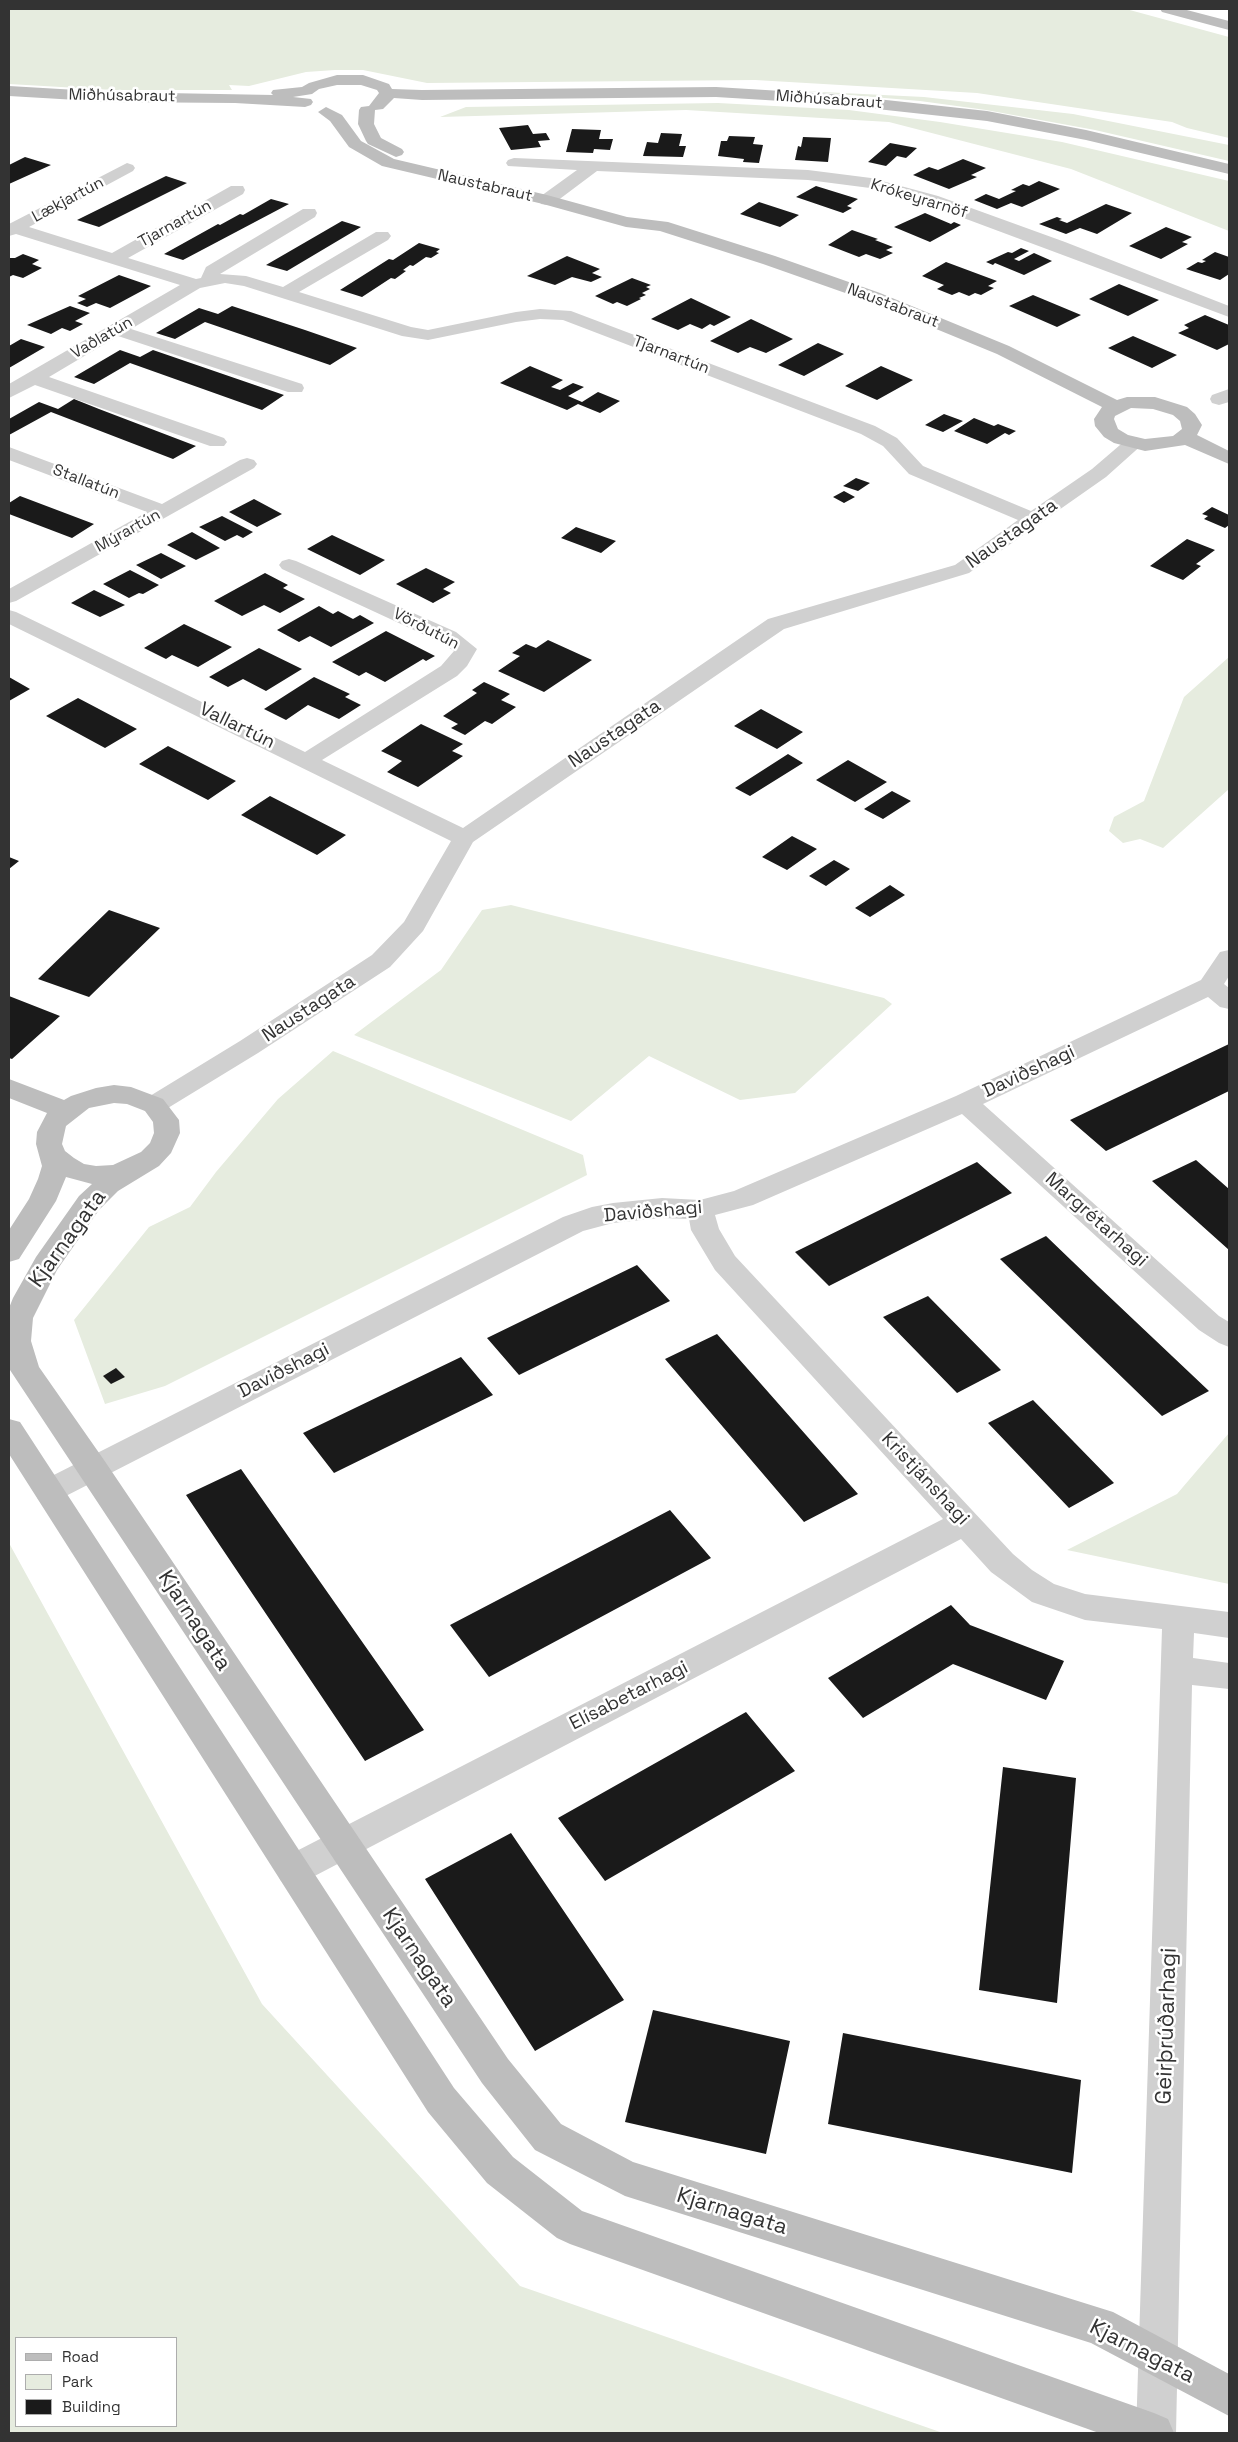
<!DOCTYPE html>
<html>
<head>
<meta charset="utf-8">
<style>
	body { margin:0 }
	#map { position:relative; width:1238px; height:2442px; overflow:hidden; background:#fff; font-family:"Space Grotesk",sans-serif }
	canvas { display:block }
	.frame { position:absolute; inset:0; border:10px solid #333; pointer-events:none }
	.legend { position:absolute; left:15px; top:2337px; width:162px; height:90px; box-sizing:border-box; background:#fff; border:1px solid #adadad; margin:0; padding:6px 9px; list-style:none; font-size:15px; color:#333 }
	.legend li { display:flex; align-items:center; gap:10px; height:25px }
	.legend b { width:25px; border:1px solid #adadad }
</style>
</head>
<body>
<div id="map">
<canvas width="1238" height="2442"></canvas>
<div class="frame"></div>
<ul class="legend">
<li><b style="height:6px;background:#bdbdbd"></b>Road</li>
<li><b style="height:14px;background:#e6ecdf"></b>Park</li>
<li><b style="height:14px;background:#1a1a1a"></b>Building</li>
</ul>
</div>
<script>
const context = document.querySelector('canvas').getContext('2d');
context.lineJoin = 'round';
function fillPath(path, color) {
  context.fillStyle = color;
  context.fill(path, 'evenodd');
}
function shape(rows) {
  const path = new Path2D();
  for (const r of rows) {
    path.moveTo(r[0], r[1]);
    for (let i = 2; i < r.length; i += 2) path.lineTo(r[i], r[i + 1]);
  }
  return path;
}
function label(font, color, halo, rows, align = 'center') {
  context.font = font + ' "Space Grotesk",sans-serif';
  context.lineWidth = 5;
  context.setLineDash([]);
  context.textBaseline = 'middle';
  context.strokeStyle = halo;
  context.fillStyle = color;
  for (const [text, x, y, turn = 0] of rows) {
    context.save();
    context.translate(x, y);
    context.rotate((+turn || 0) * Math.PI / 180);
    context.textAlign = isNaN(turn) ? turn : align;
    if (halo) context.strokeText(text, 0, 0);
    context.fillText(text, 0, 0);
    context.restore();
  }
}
fillPath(shape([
	[9,9,1126,9,1229,37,1229,138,1187,128,1172,122,977,93,755,80,427,83,363,70,335,70,306,72,249,86,229,85,232,90,113,90,9,84],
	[802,91,924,97,1073,114,1229,145,1229,161,1095,130,986,110,920,101],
	[718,103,849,110,940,122,1062,142,1229,181,1229,231,1071,169,889,122,686,110,440,117,466,107],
	[1229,657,1229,789,1163,848,1140,839,1123,843,1109,831,1114,817,1144,801,1184,697],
	[511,905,884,998,892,1004,795,1093,740,1100,649,1056,571,1121,354,1035,441,970,482,910],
	[333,1051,583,1155,587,1175,165,1386,105,1404,74,1320,149,1227,190,1207,216,1172,278,1099],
	[1229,1433,1229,1584,1067,1550,1177,1494],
	[9,1543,262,2004,520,2286,943,2433,9,2433],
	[16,2338,176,2338,176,2426,16,2426]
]), '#e6ecdf');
fillPath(shape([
	[528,125,533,134,546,133,550,140,538,141,541,147,511,150,499,128],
	[572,129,601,130,599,139,613,139,610,150,594,149,593,153,566,152],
	[661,133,682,134,679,146,686,146,683,157,643,156,647,142,658,143],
	[729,136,755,137,753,144,763,145,759,163,743,162,744,159,718,156,721,141,727,141],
	[803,137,831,138,828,162,795,160,798,146,801,147],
	[890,143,917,148,906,158,897,156,886,166,868,162],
	[25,157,51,165,9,184,9,165],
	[963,159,986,168,971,175,977,177,949,189,913,175,929,167,938,170],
	[166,176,187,183,99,227,77,220],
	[1039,181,1060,189,1022,207,1011,203,997,209,974,200,986,194,999,199,1016,191,1011,190,1023,184,1029,186],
	[816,186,858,199,847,206,852,208,843,213,796,197],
	[271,199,289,204,183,260,164,254,218,224,220,225,240,214,243,215],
	[759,202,799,215,780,227,740,214],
	[1106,204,1132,213,1097,234,1080,228,1066,234,1039,224,1057,217,1062,219,1059,220,1067,223],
	[925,213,951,224,954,222,961,225,930,242,894,227],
	[342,221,361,227,287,271,266,265],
	[1166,227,1192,237,1182,242,1188,244,1161,259,1129,246],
	[852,230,878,239,875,240,893,247,886,250,893,253,880,259,866,254,859,257,828,245],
	[419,243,440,249,436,252,439,253,431,258,426,257,413,266,410,265,403,270,406,271,395,279,391,278,362,297,340,290,389,259,393,260],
	[1021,248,1029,251,1014,259,1019,261,1034,253,1052,261,1024,275,995,263,993,265,986,262,1008,252,1012,253],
	[1215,252,1229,257,1229,274,1220,280,1186,269,1198,262,1202,263,1206,261,1202,260],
	[23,254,39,260,32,264,42,268,23,278,13,275,9,277,9,258,15,258],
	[567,256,600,269,592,273,602,277,591,282,572,277,555,285,527,276],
	[946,262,997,281,988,286,994,288,981,295,975,293,969,296,959,292,952,295,937,289,944,285,922,276],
	[119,275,151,286,110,308,96,303,87,307,77,303,86,299,78,296],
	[632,278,651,285,646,287,650,289,642,293,646,295,639,298,641,299,627,306,617,302,613,304,595,296],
	[1119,284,1159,300,1128,316,1089,299],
	[1033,295,1081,315,1057,327,1009,306],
	[691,298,731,317,714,326,710,324,702,329,690,324,678,330,651,319],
	[70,306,90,313,75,321,83,324,70,331,62,328,51,334,27,325],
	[232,306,305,330,357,348,330,365,205,322,175,339,156,333,199,308,218,314],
	[1205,315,1229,325,1229,344,1217,350,1178,333,1189,328,1184,325],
	[751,319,793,339,766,353,750,347,738,353,710,341],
	[1133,336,1177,355,1152,368,1108,348],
	[21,339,45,347,9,368,9,346],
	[818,343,844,354,804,376,778,365],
	[120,350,140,357,153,350,284,395,262,410,130,363,94,384,74,377],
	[530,366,563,380,551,387,560,390,573,383,584,387,568,396,582,402,598,392,620,401,600,413,578,404,567,410,500,383],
	[881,366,913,380,877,400,845,386],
	[74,399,99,409,196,446,173,459,51,412,9,435,9,419,39,402,58,409],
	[944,414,963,421,943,432,925,425],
	[974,418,994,426,998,424,1016,431,1009,435,1005,433,987,444,954,431],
	[856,478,870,483,858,491,843,486],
	[844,491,855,497,844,503,833,497],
	[20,496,94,524,72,538,9,514,9,503],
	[254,499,282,514,257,527,229,512],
	[1212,507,1229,515,1229,525,1225,528,1204,519,1208,516,1202,514],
	[222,516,253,532,243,538,237,535,225,541,199,527],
	[576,527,616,541,601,553,561,538],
	[192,532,220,548,196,560,167,545],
	[332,535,385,560,360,575,307,549],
	[1187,539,1215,550,1196,564,1201,566,1183,580,1150,566],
	[161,553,186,566,161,579,136,565],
	[426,568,455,582,443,589,451,593,433,603,396,584],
	[130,570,159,585,143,594,139,593,129,598,103,584],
	[265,573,288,585,283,588,305,599,280,613,264,605,242,616,214,601],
	[94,590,125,605,100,617,71,603],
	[319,606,333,614,338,611,353,619,360,615,374,623,331,647,310,636,299,642,277,630],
	[184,624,232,647,198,667,172,655,166,659,144,648],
	[386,631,435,656,426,661,423,659,385,682,366,672,359,676,332,662],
	[548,640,592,660,544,692,498,671,520,656,512,653,526,644,536,648],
	[259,648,302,669,266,691,243,679,228,687,209,677],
	[9,677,30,689,9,701],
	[314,677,350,694,345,697,361,705,339,719,308,705,286,720,264,709],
	[484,682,510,694,501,700,516,707,492,724,485,721,465,735,451,728,458,724,443,716,477,693,472,690],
	[78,698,137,729,105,748,46,716],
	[761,709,803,732,777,749,734,726],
	[421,724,463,744,452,751,463,756,418,787,387,772,402,761,381,751],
	[168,746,236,781,208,800,139,764],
	[788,754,803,763,750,796,735,788],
	[848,760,887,782,855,802,816,780],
	[892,791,911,801,883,819,864,809],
	[270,796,346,835,317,855,241,815],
	[792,836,817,849,787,870,762,857],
	[9,857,19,861,9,869],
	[834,860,850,869,826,886,809,876],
	[890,885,905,895,870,917,855,908],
	[109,910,160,928,89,997,38,979],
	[9,996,60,1016,12,1059,9,1058],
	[1229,1044,1229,1091,1106,1151,1070,1120],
	[1196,1160,1229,1189,1229,1250,1152,1181],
	[977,1162,1012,1193,829,1286,795,1252],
	[1046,1236,1098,1286,1209,1391,1162,1416,1000,1259],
	[637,1265,670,1301,519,1375,487,1338],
	[928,1296,1001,1370,957,1393,883,1317],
	[717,1334,858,1494,804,1522,665,1359],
	[461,1357,493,1395,334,1473,303,1433],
	[116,1368,125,1377,111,1384,103,1376],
	[1033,1400,1114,1483,1069,1508,988,1423],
	[241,1469,424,1730,365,1761,186,1495],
	[670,1510,711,1558,489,1677,450,1625],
	[951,1605,970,1625,1064,1661,1046,1700,953,1664,863,1718,828,1678],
	[746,1712,795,1771,605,1881,558,1818],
	[1003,1767,1076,1778,1057,2003,979,1990],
	[511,1833,624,2000,535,2051,425,1879],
	[653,2010,790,2041,766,2154,625,2122],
	[843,2033,1081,2080,1072,2173,828,2124]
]), '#1a1a1a');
fillPath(shape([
	[514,158,808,170,871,178,938,196,1065,242,1229,306,1229,317,926,204,870,188,808,180,597,171,553,204,547,205,541,204,539,200,541,196,577,170,508,166,506,163,508,160,514,158],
	[127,163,133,165,135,168,133,171,29,227,112,253,231,186,243,186,245,190,243,194,128,258,196,279,201,278,206,267,303,209,315,209,317,213,315,217,220,274,246,276,283,287,376,232,388,232,391,236,388,240,299,292,411,327,428,330,516,312,540,309,571,311,875,426,897,438,923,466,1031,511,1092,469,1127,439,1134,437,1141,439,1144,443,1106,477,969,573,784,629,473,842,423,931,390,967,258,1053,163,1111,154,1114,145,1111,141,1105,145,1099,240,1041,372,955,404,922,451,841,9,624,9,610,16,612,305,752,441,666,454,651,440,642,282,569,279,565,282,561,289,559,296,561,456,632,477,649,467,666,457,676,322,760,463,828,768,619,955,565,1018,520,909,474,883,446,861,434,563,320,540,319,516,322,428,340,402,336,244,286,225,283,200,288,131,329,302,384,304,388,302,392,288,392,118,336,49,377,224,438,227,442,224,446,210,446,35,385,9,398,9,384,180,285,16,234,9,236,9,224,127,163],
	[1229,389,1229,402,1219,405,1212,403,1210,399,1212,395,1229,389],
	[9,447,162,504,240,460,247,458,254,460,257,464,254,468,16,601,9,603,9,589,147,512,9,460,9,447],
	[1229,950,1229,976,1224,984,1229,988,1229,1009,1220,1007,1208,997,983,1104,1219,1316,1229,1322,1229,1347,1219,1343,1199,1330,962,1114,753,1205,715,1215,719,1229,735,1256,1013,1554,1032,1570,1054,1584,1085,1594,1229,1612,1229,1638,1194,1633,1193,1658,1229,1663,1229,1689,1192,1685,1176,2433,1136,2433,1162,1629,1085,1620,1032,1602,991,1572,961,1539,305,1881,293,1885,281,1881,276,1870,281,1859,943,1519,715,1270,691,1230,689,1219,662,1218,613,1223,583,1231,60,1499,49,1503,38,1499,34,1491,38,1483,563,1217,592,1207,613,1203,662,1198,700,1200,734,1191,956,1096,1201,980,1220,952,1229,950]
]), '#d0d0d0');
fillPath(shape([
	[1160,9,1183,9,1229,21,1229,30,1162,12,1160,9],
	[337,75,363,75,389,84,392,89,422,90,716,87,831,94,987,111,1086,130,1229,164,1229,174,1086,140,987,121,831,104,716,97,422,100,394,98,383,109,375,110,374,124,381,138,402,149,404,152,402,155,396,157,368,144,366,141,358,124,359,110,361,107,369,106,379,93,377,90,361,85,337,85,319,89,312,94,293,97,311,99,313,102,311,105,305,107,235,103,111,102,9,96,9,86,111,92,273,95,271,93,273,90,302,87,309,83,337,75],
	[326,107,342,115,361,141,394,159,547,195,627,217,668,222,775,256,880,293,1009,346,1117,400,1127,397,1155,397,1187,407,1195,414,1202,425,1197,435,1229,451,1229,464,1185,445,1145,451,1114,443,1104,437,1095,426,1094,419,1102,407,997,354,868,301,763,264,660,231,626,227,543,204,382,166,349,147,330,121,318,112,326,107],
	[1131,408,1153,409,1173,415,1180,421,1182,429,1173,436,1145,439,1128,435,1118,429,1114,419,1115,416,1131,408],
	[9,1079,64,1100,71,1096,96,1088,114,1085,131,1087,163,1099,179,1120,180,1133,171,1153,159,1166,118,1191,99,1210,57,1270,33,1318,31,1341,39,1367,104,1460,508,2059,561,2124,633,2162,1113,2312,1229,2374,1229,2416,1091,2343,625,2196,535,2150,482,2083,10,1370,9,1308,13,1298,36,1257,79,1196,92,1184,66,1177,56,1201,19,1259,9,1262,9,1230,29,1199,38,1179,42,1166,36,1144,37,1132,47,1113,9,1098,9,1079],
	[114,1103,127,1104,145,1111,153,1122,154,1133,150,1143,141,1152,113,1165,96,1166,84,1164,74,1158,65,1151,62,1144,66,1126,89,1108,114,1103],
	[9,1419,20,1422,454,2088,513,2157,582,2211,1154,2413,1168,2419,1174,2433,1099,2433,570,2244,557,2238,487,2183,428,2112,9,1454,9,1419]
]), '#bdbdbd');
label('16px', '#333', '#fff', [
	["Miðhúsabraut",122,96,1],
	["Miðhúsabraut",829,100,4],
	["Naustabraut",485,186,13],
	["Krókeyrarnöf",919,199,17],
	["Lækjartún",68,200,-28],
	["Tjarnartún",175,224,-29],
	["Naustabraut",893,306,21],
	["Vaðlatún",102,338,-30],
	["Tjarnartún",671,355,21],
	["Stallatún",86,482,21],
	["Mýrartún",128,531,-29],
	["Vörðutún",426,629,27]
]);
label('19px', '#333', '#fff', [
	["Naustagata",1012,534,-35],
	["Vallartún",237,726,26],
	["Naustagata",615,734,-34],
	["Naustagata",309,1009,-33],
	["Daviðshagi",1029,1072,-25],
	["Daviðshagi",653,1212,-5],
	["Margrétarhagi",1096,1220,42],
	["Daviðshagi",284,1371,-27],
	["Kristjánshagi",925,1479,47],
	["Elísabetarhagi",629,1696,-27]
]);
label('22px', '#333', '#fff', [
	["Kjarnagata",68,1239,-54],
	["Kjarnagata",194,1621,57],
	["Kjarnagata",419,1958,56],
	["Geirþrúðarhagi",1167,2026,-88],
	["Kjarnagata",732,2212,17],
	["Kjarnagata",1142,2352,27]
]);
</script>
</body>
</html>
